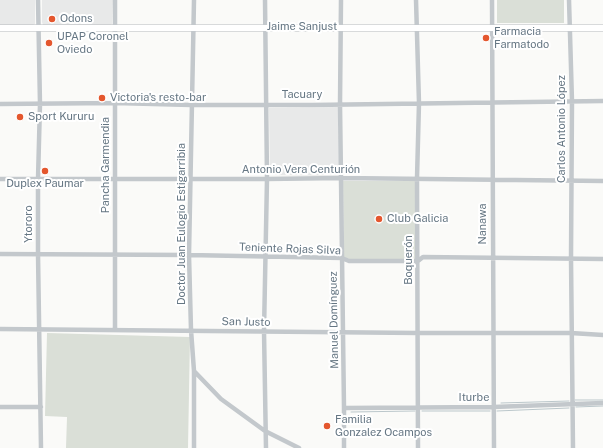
<!DOCTYPE html>
<html>
<head>
<meta charset="utf-8">
<style>
	body { margin:0 }
	canvas { display:block; background:#fafaf8 }
</style>
</head>
<body>
<canvas width="603" height="448"></canvas>
<script>
const context = document.querySelector('canvas').getContext('2d');
context.lineJoin = 'round';
function fillPath(path, color) {
  context.fillStyle = color;
  context.fill(path, 'evenodd');
}
function shape(rows) {
  const path = new Path2D();
  for (const r of rows) {
    path.moveTo(r[0], r[1]);
    for (let i = 2; i < r.length; i += 2) path.lineTo(r[i], r[i + 1]);
  }
  return path;
}
function strokePath(path, color, width, dash) {
  context.strokeStyle = color;
  context.lineWidth = width;
  context.lineCap = dash ? 'butt' : 'round';
  context.setLineDash(dash || []);
  context.stroke(path);
}
function label(font, color, halo, rows, align = 'center') {
  context.font = font + ' "Public Sans",sans-serif';
  context.lineWidth = 4;
  context.setLineDash([]);
  context.textBaseline = 'middle';
  context.strokeStyle = halo;
  context.fillStyle = color;
  for (const [text, x, y, turn = 0] of rows) {
    context.save();
    context.translate(x, y);
    context.rotate((+turn || 0) * Math.PI / 180);
    context.textAlign = isNaN(turn) ? turn : align;
    if (halo) context.strokeText(text, 0, 0);
    context.fillText(text, 0, 0);
    context.restore();
  }
}
fillPath(shape([
	[0,0,35,0,35,24,33,25,0,25],
	[42,0,113,0,112,24,111,25,43,25,42,22],
	[338,107,339,176,270,175,269,108]
]), '#e8e9e9');
fillPath(shape([
	[497,0,564,0,564,23,497,23],
	[343,181,415,181,415,259,349,259,344,257],
	[47,333,190,337,188,448,66,448,67,417,45,416]
]), '#dadfd7');
strokePath(shape([
	[575,400,603,400],
	[501,403,569,401],
	[576,407,603,406],
	[422,411,490,411],
	[497,411,569,408],
	[351,412,415,411]
]), '#bbc7cb', 1);
const major = shape([
	[0,28,603,28]
]);
strokePath(major, '#b5babe', 7);
strokePath(shape([
	[38,0,40,104,38,179,38,254,41,448],
	[115,0,115,330],
	[194,0,189,255,191,330,194,371,194,448],
	[265,0,267,179,264,331,266,448],
	[341,0,340,104,344,408,344,448],
	[416,0,419,103,417,178,418,448],
	[492,0,494,448],
	[569,0,572,101,571,258,573,448],
	[0,104,115,103,191,105,312,105,603,101],
	[0,179,267,179,341,178,603,181],
	[0,254,189,255,342,258,349,261,418,261,423,257,603,259],
	[0,329,418,333,571,333,603,335],
	[194,371,221,399,265,431,299,448],
	[0,407,41,407],
	[344,408,493,407,603,403]
]), '#c3c8cc', 4.5);
strokePath(major, '#fff', 6);
for (const [x, y, r, color] of [
	[52,19,4,"#e4572e"],
	[486,38,4,"#e4572e"],
	[49,43,4,"#e4572e"],
	[102,98,4,"#e4572e"],
	[20,117,4,"#e4572e"],
	[45,171,4,"#e4572e"],
	[379,219,4,"#e4572e"],
	[327,426,4,"#e4572e"]
]) {
  const dot = new Path2D();
  dot.arc(x, y, r, 0, 2 * Math.PI);
  context.fillStyle = color;
  context.fill(dot);
  strokePath(dot, '#fff', 1.5);
}
label('11px', '#657683', '#fff', [
	["Odons",60,19],
	["Farmacia",494,32],
	["Farmatodo",494,45],
	["UPAP Coronel",57,37],
	["Oviedo",57,50],
	["Victoria's resto-bar",110,98],
	["Sport Kururu",28,117],
	["Duplex Paumar",45,184,"center"],
	["Club Galicia",387,219],
	["Familia",335,420],
	["Gonzalez Ocampos",335,433]
], 'left');
label('11px', '#657683', '#fff', [
	["Jaime Sanjust",302,27],
	["Tacuary",302,95],
	["Carlos Antonio López",562,129,-90],
	["Pancha Garmendia",106,165,-90],
	["Antonio Vera Centurión",301,170],
	["Ytororo",29,224,-90],
	["Doctor Juan Eulogio Estigarribia",182,224,-90],
	["Nanawa",483,224,-90],
	["Teniente Rojas Silva",290,249,2],
	["Boquerón",409,260,-90],
	["Manuel Domínguez",334,320,-91],
	["San Justo",246,322,1],
	["Iturbe",474,398]
]);
</script>
</body>
</html>
